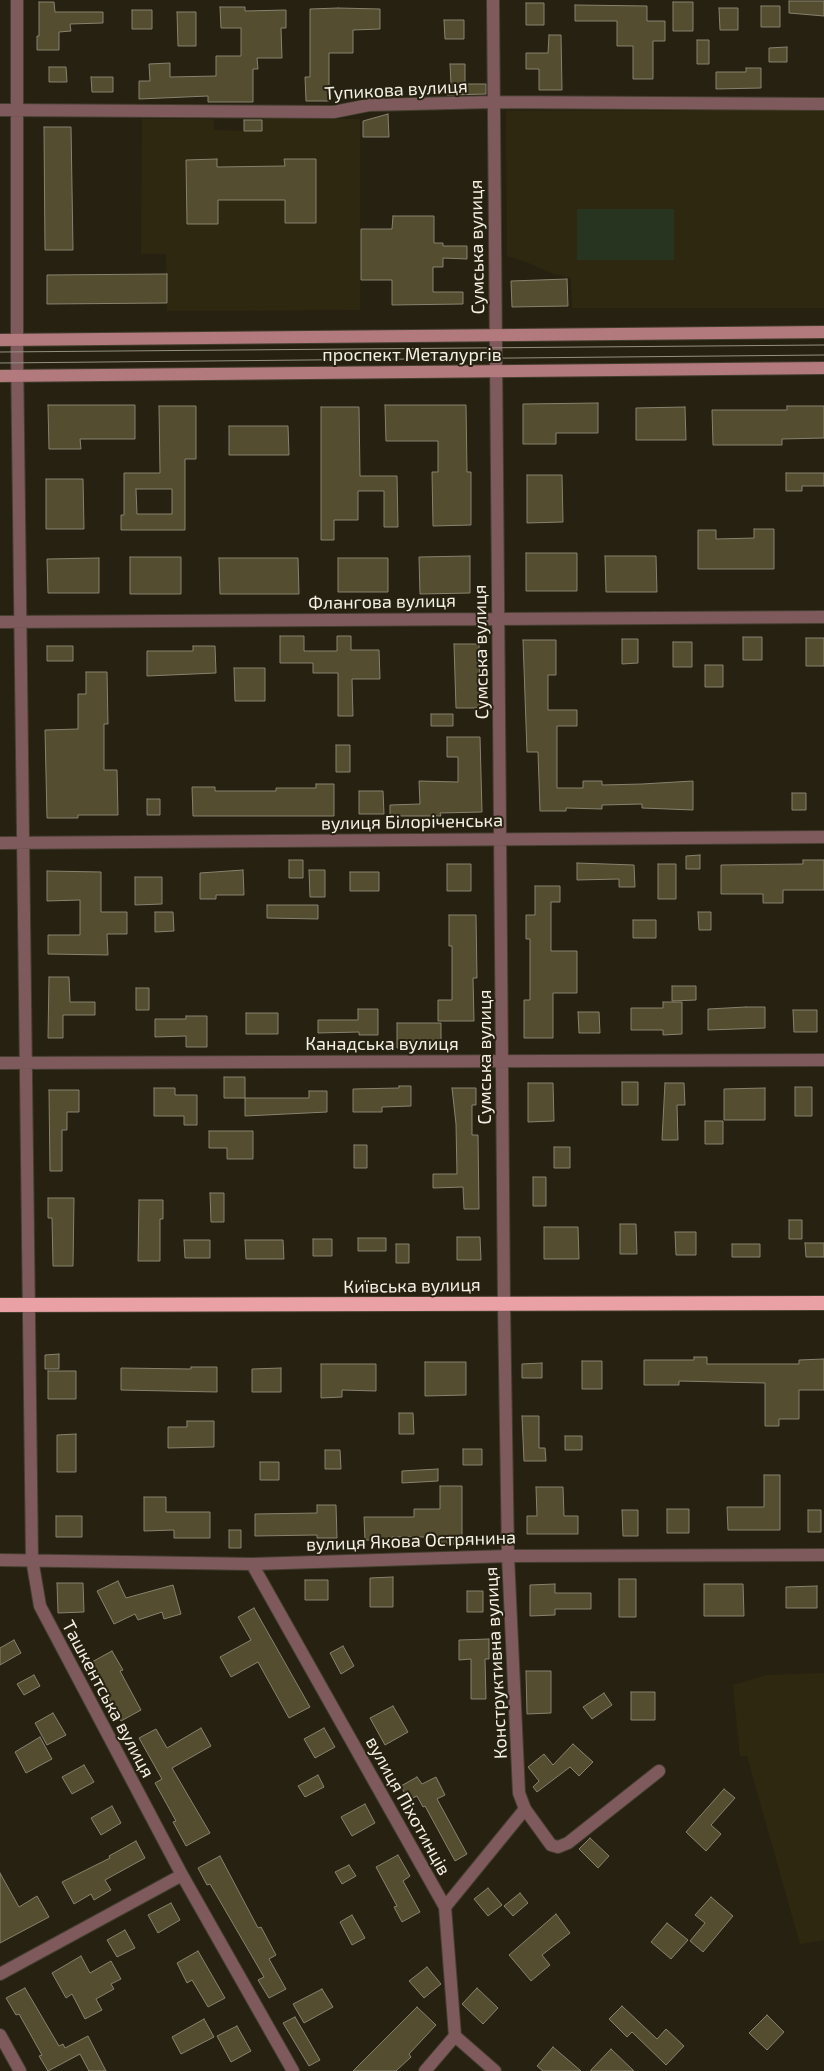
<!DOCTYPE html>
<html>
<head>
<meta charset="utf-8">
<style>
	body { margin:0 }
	canvas { display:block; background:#262110 }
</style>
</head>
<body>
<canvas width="824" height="2071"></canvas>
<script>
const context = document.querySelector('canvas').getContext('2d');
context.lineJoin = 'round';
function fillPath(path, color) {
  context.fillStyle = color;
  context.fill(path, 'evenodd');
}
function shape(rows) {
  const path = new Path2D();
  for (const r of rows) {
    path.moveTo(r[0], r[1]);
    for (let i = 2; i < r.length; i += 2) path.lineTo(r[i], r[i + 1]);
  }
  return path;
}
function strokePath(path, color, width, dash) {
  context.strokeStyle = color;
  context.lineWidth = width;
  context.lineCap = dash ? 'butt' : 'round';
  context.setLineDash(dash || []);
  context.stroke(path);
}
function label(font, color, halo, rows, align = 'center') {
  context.font = font + ' "Exo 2",sans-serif';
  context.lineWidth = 4;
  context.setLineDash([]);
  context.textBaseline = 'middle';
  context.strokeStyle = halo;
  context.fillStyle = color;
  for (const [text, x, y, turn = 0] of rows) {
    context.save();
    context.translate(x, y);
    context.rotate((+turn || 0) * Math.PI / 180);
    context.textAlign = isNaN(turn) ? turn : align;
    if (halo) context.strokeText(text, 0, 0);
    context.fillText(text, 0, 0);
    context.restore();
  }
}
fillPath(shape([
	[824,110,824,308,572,308,571,278,554,274,524,261,507,256,506,111],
	[142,119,214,119,214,130,244,131,244,119,360,119,360,310,167,311,166,254,141,254],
	[824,1673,824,1940,800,1944,747,1756,740,1756,733,1685,768,1675]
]), '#2f2810');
fillPath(shape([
	[577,209,674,209,674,260,577,260]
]), '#273420');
const building = shape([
	[789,1,824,1,824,16,789,13,789,1],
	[39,2,54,2,55,12,103,12,103,23,70,24,71,31,59,32,59,50,37,50,37,36,39,36,39,2],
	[673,2,693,2,693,31,673,31,673,2],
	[526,3,544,3,544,25,526,25,526,3],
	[575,5,647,6,647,21,665,21,665,41,653,41,653,79,633,79,633,46,617,46,617,21,575,21,575,5],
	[761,6,780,6,780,27,761,27,761,6],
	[220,7,245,7,245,11,286,10,286,28,281,28,282,58,257,58,258,69,253,69,253,102,208,102,208,96,139,99,139,81,150,81,149,64,170,63,170,77,216,76,216,56,241,56,241,28,221,28,220,7],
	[338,8,380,9,380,29,353,30,353,53,329,53,329,101,306,101,305,77,310,77,310,9,338,8],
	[719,8,738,8,738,30,720,30,719,8],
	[132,10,152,10,152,29,132,29,132,10],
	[177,12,196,12,196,46,178,46,177,12],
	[444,20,464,20,464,39,445,39,444,20],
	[549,35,561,35,562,90,539,90,539,69,526,69,526,53,548,53,549,35],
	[697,40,709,40,709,64,697,64,697,40],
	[787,47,787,62,769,62,769,48,787,47],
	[450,64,465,64,465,84,486,84,486,94,447,95,447,84,451,84,450,64],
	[49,67,66,67,67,82,49,82,49,67],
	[746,68,761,68,761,88,716,89,716,72,746,72,746,68],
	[91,77,113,77,113,92,92,92,91,77],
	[388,114,389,137,363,137,363,121,388,114],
	[244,120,262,120,262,131,244,131,244,120],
	[44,127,71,127,73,250,45,250,44,127],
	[217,159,217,167,285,166,284,159,316,159,316,223,285,223,285,200,218,200,218,224,187,224,186,160,217,159],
	[393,216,434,216,434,243,443,243,443,246,467,246,467,259,443,258,443,267,433,267,433,292,463,292,463,304,392,305,392,280,361,280,361,229,392,229,393,216],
	[167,274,167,303,47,304,47,275,167,274],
	[567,279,568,306,512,307,511,281,567,279],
	[598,403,598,433,556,433,556,444,523,444,523,404,598,403],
	[48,405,135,405,135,439,80,439,81,449,49,449,48,405],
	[385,405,466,405,467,472,471,472,471,525,433,526,432,472,438,472,438,441,386,441,385,405],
	[159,406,196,406,196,459,185,459,185,530,121,530,121,515,124,515,124,473,160,473,159,406],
	[136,489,172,489,172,514,137,514,136,489],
	[787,406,824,406,824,438,782,439,782,445,713,445,712,410,787,410,787,406],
	[321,407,359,407,360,476,397,476,398,527,384,527,384,491,358,491,358,520,334,520,334,540,321,540,321,407],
	[685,407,686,440,636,440,636,408,685,407],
	[229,426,288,426,289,455,229,455,229,426],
	[786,473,824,473,824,486,802,486,802,491,786,491,786,473],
	[527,475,562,475,563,522,527,523,527,475],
	[46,479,83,479,84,529,46,529,46,479],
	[754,529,774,529,774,569,698,569,698,530,716,530,716,539,754,538,754,529],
	[526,553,577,553,577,591,526,591,526,553],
	[470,556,470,593,420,594,419,557,470,556],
	[605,556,656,556,657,592,606,592,605,556],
	[130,557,181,557,181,594,130,594,130,557],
	[99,558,99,593,48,593,47,559,99,558],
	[219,558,298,558,299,594,220,594,219,558],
	[338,558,388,558,388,592,338,592,338,558],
	[280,636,304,636,304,651,337,651,337,636,351,636,351,650,379,650,380,679,352,679,353,716,338,716,338,673,313,673,313,663,280,663,280,636],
	[743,637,762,637,762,660,743,660,743,637],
	[806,638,824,638,824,666,806,666,806,638],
	[622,639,638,639,638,663,622,664,622,639],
	[523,640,556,640,556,675,548,675,548,710,577,710,577,726,557,726,557,788,583,788,583,781,602,781,602,785,642,784,693,781,693,810,642,808,642,804,602,805,602,809,566,808,566,811,540,811,538,752,527,752,523,640],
	[673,642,692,642,692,667,673,667,673,642],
	[454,644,479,644,480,708,456,708,454,644],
	[47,646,73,646,73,661,47,661,47,646],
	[193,646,215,646,216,673,147,676,147,651,193,651,193,646],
	[705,665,723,665,723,687,705,687,705,665],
	[234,668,265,668,265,701,235,701,234,668],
	[86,672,107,672,108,724,104,724,104,770,117,770,118,815,78,815,78,818,47,818,45,730,78,729,78,694,86,694,86,672],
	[431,714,453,714,453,726,431,726,431,714],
	[447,737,480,737,482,812,440,813,441,816,390,816,390,805,420,804,419,781,458,782,458,757,447,757,447,737],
	[336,745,350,745,350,772,336,772,336,745],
	[316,784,334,784,334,816,193,816,192,787,215,787,215,791,276,791,276,788,316,788,316,784],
	[359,791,383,791,384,814,359,814,359,791],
	[792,793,806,793,806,810,792,810,792,793],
	[147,799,160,799,160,815,147,815,147,799],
	[700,855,700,869,686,869,686,856,700,855],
	[289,860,303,860,303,878,289,878,289,860],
	[803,860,824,860,824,890,783,890,783,903,763,903,763,894,721,894,721,865,803,864,803,860],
	[577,863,634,865,635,887,619,887,619,879,577,880,577,863],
	[447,864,471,864,471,891,447,891,447,864],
	[658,864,676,864,676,899,658,899,658,864],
	[243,870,244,895,216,895,216,899,200,899,200,873,243,870],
	[309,870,325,870,325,897,310,897,309,870],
	[47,871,101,872,101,912,127,912,127,934,107,934,108,955,48,954,48,935,80,935,80,900,47,901,47,871],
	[350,872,379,872,379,891,350,891,350,872],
	[135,877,162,877,162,904,135,905,135,877],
	[535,886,560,886,560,902,551,902,551,951,577,951,577,993,553,993,553,1038,524,1038,524,1000,530,1000,530,939,526,939,526,915,535,915,535,886],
	[267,905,318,905,318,919,267,918,267,905],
	[155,912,173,912,174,931,155,932,155,912],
	[698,912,711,912,711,930,699,930,698,912],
	[449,915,476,915,477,978,473,978,474,1021,438,1021,438,1000,452,1000,452,946,449,946,449,915],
	[633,920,656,920,656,938,633,938,633,920],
	[49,977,69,977,70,1002,95,1002,95,1015,63,1015,63,1038,48,1038,49,977],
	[672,986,696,986,696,1000,672,1001,672,986],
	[136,988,149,988,149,1010,136,1010,136,988],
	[663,1002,682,1002,682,1034,663,1035,663,1030,631,1030,631,1008,663,1008,663,1002],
	[746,1007,765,1007,765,1028,708,1030,708,1009,746,1007],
	[358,1009,378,1009,378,1035,359,1035,359,1032,318,1033,318,1020,358,1020,358,1009],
	[793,1010,817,1010,817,1032,794,1032,793,1010],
	[578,1012,599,1012,600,1033,579,1033,578,1012],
	[246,1013,278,1013,278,1034,246,1034,246,1013],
	[186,1016,207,1016,207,1047,186,1047,186,1036,155,1037,155,1019,186,1019,186,1016],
	[397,1023,441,1023,441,1048,397,1048,397,1023],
	[224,1077,245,1077,245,1098,224,1098,224,1077],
	[622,1082,638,1082,638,1105,622,1105,622,1082],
	[528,1083,553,1083,554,1121,528,1122,528,1083],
	[665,1083,684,1083,685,1105,677,1105,678,1140,662,1140,665,1083],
	[399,1086,411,1086,411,1106,382,1107,382,1112,353,1112,353,1089,399,1088,399,1086],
	[795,1087,812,1087,812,1116,795,1116,795,1087],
	[154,1088,175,1088,175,1095,197,1095,197,1125,184,1125,184,1116,154,1116,154,1088],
	[452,1088,476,1088,476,1105,472,1105,472,1135,478,1135,479,1209,464,1209,463,1187,433,1188,433,1174,457,1174,456,1124,452,1088],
	[765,1088,765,1120,724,1120,724,1089,765,1088],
	[49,1090,79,1090,79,1112,67,1112,67,1130,62,1130,62,1171,50,1171,49,1090],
	[309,1091,327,1091,327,1112,245,1116,245,1098,309,1098,309,1091],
	[705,1121,723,1121,723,1144,705,1144,705,1121],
	[209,1131,253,1131,253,1159,227,1159,227,1148,209,1148,209,1131],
	[354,1145,367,1145,367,1168,354,1168,354,1145],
	[554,1147,570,1147,570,1168,554,1168,554,1147],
	[533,1177,546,1177,546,1206,533,1206,533,1177],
	[210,1193,224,1193,224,1222,211,1222,210,1193],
	[48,1198,74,1198,73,1266,53,1266,52,1218,48,1218,48,1198],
	[139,1200,163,1200,163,1219,160,1219,160,1261,138,1261,139,1200],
	[789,1220,802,1220,802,1239,789,1239,789,1220],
	[620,1224,636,1224,637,1254,620,1254,620,1224],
	[544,1227,578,1227,579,1259,544,1259,544,1227],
	[675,1232,696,1232,696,1255,676,1255,675,1232],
	[457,1237,480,1237,481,1260,457,1260,457,1237],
	[358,1238,386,1238,386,1251,358,1251,358,1238],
	[313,1239,332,1239,332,1256,313,1256,313,1239],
	[184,1240,210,1240,210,1258,185,1258,184,1240],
	[245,1240,283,1240,284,1259,246,1259,245,1240],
	[805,1243,824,1243,824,1257,806,1257,805,1243],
	[396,1244,409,1244,409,1263,396,1263,396,1244],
	[732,1244,760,1244,760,1257,732,1257,732,1244],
	[59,1354,59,1369,45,1369,45,1355,59,1354],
	[694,1357,707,1357,707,1364,799,1364,799,1360,824,1359,824,1390,799,1390,799,1419,779,1419,779,1426,765,1426,765,1383,679,1381,679,1385,644,1385,644,1360,694,1360,694,1357],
	[582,1361,602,1361,602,1389,582,1389,582,1361],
	[425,1362,466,1362,466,1395,425,1396,425,1362],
	[542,1363,542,1378,522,1378,522,1364,542,1363],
	[321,1364,376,1364,376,1391,342,1390,342,1397,321,1398,321,1364],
	[191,1367,217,1367,217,1392,121,1390,121,1368,191,1369,191,1367],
	[281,1368,281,1392,252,1392,252,1369,281,1368],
	[48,1371,76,1371,76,1399,48,1399,48,1371],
	[399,1413,413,1413,414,1434,399,1434,399,1413],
	[522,1416,539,1416,539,1448,545,1448,546,1461,524,1461,522,1416],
	[187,1421,214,1421,214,1447,168,1448,168,1427,187,1427,187,1421],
	[76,1434,76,1472,57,1472,57,1435,76,1434],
	[565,1436,582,1436,582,1450,565,1450,565,1436],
	[463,1449,482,1449,482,1465,463,1465,463,1449],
	[325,1450,340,1450,341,1469,325,1469,325,1450],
	[260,1462,279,1462,279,1480,260,1480,260,1462],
	[438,1469,438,1481,402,1483,402,1471,438,1469],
	[764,1475,780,1475,780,1530,728,1530,727,1507,764,1507,764,1475],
	[440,1486,462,1486,462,1544,441,1544,441,1537,392,1537,392,1540,365,1540,364,1517,414,1517,414,1509,440,1509,440,1486],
	[536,1487,563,1487,564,1516,578,1516,578,1534,527,1534,527,1516,537,1516,536,1487],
	[144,1497,166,1497,166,1512,210,1512,210,1538,174,1538,174,1530,144,1531,144,1497],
	[317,1505,336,1505,337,1538,317,1538,317,1535,255,1536,255,1514,317,1513,317,1505],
	[667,1509,689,1509,689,1533,667,1533,667,1509],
	[622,1510,638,1510,638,1536,623,1536,622,1510],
	[808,1510,821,1510,821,1532,808,1532,808,1510],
	[56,1516,82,1516,82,1537,56,1537,56,1516],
	[229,1530,241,1530,241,1548,229,1548,229,1530],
	[393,1577,393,1607,370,1607,370,1578,393,1577],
	[619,1579,636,1579,636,1617,619,1617,619,1579],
	[305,1580,328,1580,328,1600,305,1600,305,1580],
	[118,1581,126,1598,173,1585,181,1614,164,1619,162,1612,138,1620,135,1614,114,1624,97,1591,118,1581],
	[57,1583,83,1583,84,1612,58,1613,57,1583],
	[555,1584,555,1593,591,1593,591,1609,555,1609,555,1615,530,1616,530,1585,555,1584],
	[704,1584,743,1584,744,1616,704,1616,704,1584],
	[817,1586,817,1608,786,1608,786,1587,817,1586],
	[467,1591,483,1591,483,1612,467,1612,467,1591],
	[254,1608,310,1707,289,1718,258,1662,231,1677,220,1657,251,1640,238,1617,254,1608],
	[489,1639,489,1659,485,1659,486,1699,471,1699,471,1659,459,1660,459,1640,489,1639],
	[14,1640,21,1653,0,1665,0,1648,14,1640],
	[343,1646,354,1666,341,1674,330,1653,343,1646],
	[112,1651,123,1670,120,1671,141,1710,121,1721,90,1663,112,1651],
	[526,1671,551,1671,551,1713,527,1714,526,1671],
	[34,1675,40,1686,24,1695,17,1684,34,1675],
	[631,1692,655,1692,655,1720,631,1720,631,1692],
	[604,1693,612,1705,592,1719,583,1707,604,1693],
	[393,1706,408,1732,385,1745,370,1718,393,1706],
	[53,1713,66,1735,47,1745,35,1723,53,1713],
	[201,1728,211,1746,172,1768,210,1833,186,1846,173,1822,176,1821,155,1783,162,1779,139,1738,156,1729,167,1748,201,1728],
	[324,1728,335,1747,315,1758,304,1739,324,1728],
	[40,1737,52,1759,26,1773,15,1752,40,1737],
	[573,1744,593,1762,579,1776,570,1767,537,1792,533,1787,539,1781,528,1767,544,1754,553,1765,573,1744],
	[84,1765,94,1782,72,1794,62,1777,84,1765],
	[318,1775,324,1787,305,1797,298,1786,318,1775],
	[417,1777,422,1784,436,1777,445,1795,437,1799,467,1854,455,1861,425,1806,423,1807,417,1796,408,1800,401,1786,417,1777],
	[724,1789,735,1798,711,1825,721,1834,706,1851,686,1832,724,1789],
	[365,1804,375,1823,352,1836,341,1817,365,1804],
	[112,1806,121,1823,101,1835,91,1818,112,1806],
	[590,1838,609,1856,598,1868,579,1849,590,1838],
	[136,1841,145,1858,105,1880,111,1890,94,1900,91,1894,74,1904,62,1882,110,1858,109,1856,136,1841],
	[398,1855,410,1876,403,1881,420,1912,402,1922,394,1907,397,1906,376,1867,398,1855],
	[220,1856,258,1928,261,1927,276,1955,269,1959,286,1989,269,1998,258,1980,264,1977,210,1884,207,1885,198,1868,220,1856],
	[349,1865,356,1876,342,1884,335,1872,349,1865],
	[0,1873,19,1907,37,1896,49,1917,0,1943,0,1873],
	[488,1888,502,1905,488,1916,474,1899,488,1888],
	[520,1893,528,1903,513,1916,504,1906,520,1893],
	[711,1897,733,1916,703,1952,690,1941,705,1923,695,1915,711,1897],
	[171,1903,180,1920,158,1933,148,1915,171,1903],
	[556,1914,570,1933,542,1955,550,1965,531,1981,509,1955,556,1914],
	[352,1915,365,1938,352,1945,340,1922,352,1915],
	[667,1923,688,1940,671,1959,651,1942,667,1923],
	[125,1930,135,1948,117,1957,107,1940,125,1930],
	[198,1951,225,1998,208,2007,192,1980,187,1983,177,1963,198,1951],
	[81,1956,90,1973,111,1961,121,1979,111,1984,114,1989,96,1999,102,2010,85,2019,72,1994,66,1998,52,1973,81,1956],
	[427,1967,441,1984,424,1998,409,1981,427,1967],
	[25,1988,59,2046,63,2044,65,2048,88,2036,106,2071,89,2071,80,2054,48,2071,39,2056,42,2055,19,2014,16,2015,6,1998,25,1988],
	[477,1988,498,2008,483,2024,462,2004,477,1988],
	[322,1989,333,2007,304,2023,293,2004,322,1989],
	[622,2006,657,2039,666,2029,684,2046,666,2065,632,2032,627,2037,609,2019,622,2006],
	[417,2007,436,2025,409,2054,411,2057,396,2071,353,2071,417,2007],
	[767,2015,784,2032,767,2050,749,2033,767,2015],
	[295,2017,320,2060,309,2066,283,2023,295,2017],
	[204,2019,214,2037,181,2054,172,2037,204,2019],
	[237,2026,251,2051,231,2062,217,2036,237,2026],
	[553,2047,581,2071,543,2071,537,2066,553,2047],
	[611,2049,634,2071,590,2071,611,2049]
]);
fillPath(building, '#554d30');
strokePath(building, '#87826e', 1);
const minor = shape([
	[17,0,17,352,32,1559,40,1606,182,1875,293,2071],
	[493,0,504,1304,508,1556,519,1793,525,1809,551,1845,558,1847,568,1843,659,1771],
	[0,110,334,112,369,105,493,102,824,104],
	[0,622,824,617],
	[0,843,824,837],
	[0,1063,824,1060],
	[0,1560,252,1564,508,1556,824,1555],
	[252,1564,445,1907,455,2036,495,2071],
	[445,1907,525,1809],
	[0,1974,182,1875],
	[0,2035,20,2071],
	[425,2071,455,2036]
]);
const secondary = shape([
	[0,340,824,332],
	[0,376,824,368]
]);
const trunk = shape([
	[0,1305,824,1303]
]);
strokePath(minor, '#433e2e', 14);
strokePath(secondary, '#433e2e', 14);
strokePath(trunk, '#433e2e', 16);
strokePath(minor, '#7e5a5d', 12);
strokePath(secondary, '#b37a7e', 12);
strokePath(trunk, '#e9a1a6', 14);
strokePath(shape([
	[0,352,824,345],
	[0,363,824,355]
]), '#949082', 1);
label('18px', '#f3f0e5', '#262110', [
	["Тупикова вулиця",396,90,-3],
	["Сумська вулиця",477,247,-91],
	["проспект Металургів",412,355],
	["Флангова вулиця",382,602,-1],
	["Сумська вулиця",481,652,-91],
	["вулиця Білоріченська",412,822,-1],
	["Канадська вулиця",382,1044],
	["Сумська вулиця",485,1057,-90],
	["Київська вулиця",412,1286,-1],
	["вулиця Якова Острянина",411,1541,-2],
	["Конструктивна вулиця",496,1663,-93],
	["Ташкентська вулиця",108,1699,62],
	["вулиця Піхотинців",408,1806,61]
]);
</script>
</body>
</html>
